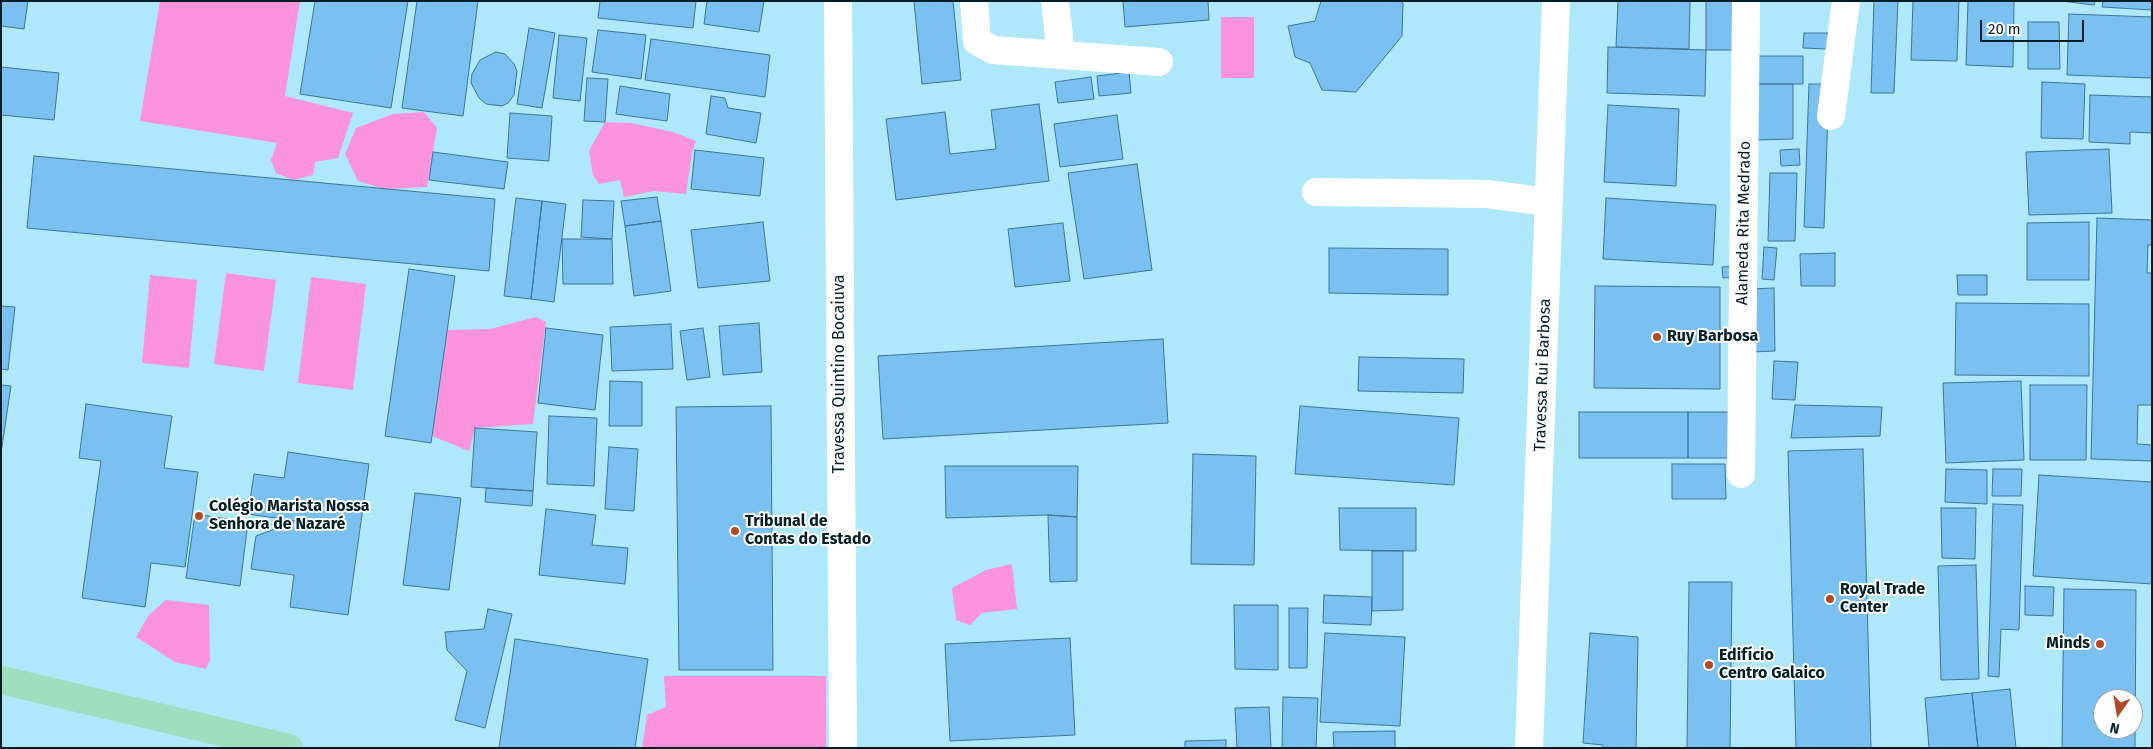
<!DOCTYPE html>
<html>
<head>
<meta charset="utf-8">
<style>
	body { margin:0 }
	#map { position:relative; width:2153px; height:749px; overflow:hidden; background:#aee8fa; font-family:"Fira Sans",sans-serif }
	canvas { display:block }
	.frame { position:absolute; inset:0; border:2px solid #001e26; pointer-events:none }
	.north { position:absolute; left:2093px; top:689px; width:50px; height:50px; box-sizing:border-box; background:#fefefe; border:1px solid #98a4a8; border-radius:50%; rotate:193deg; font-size:14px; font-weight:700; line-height:20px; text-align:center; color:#001e26 }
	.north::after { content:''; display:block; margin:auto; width:18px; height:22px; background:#b24a26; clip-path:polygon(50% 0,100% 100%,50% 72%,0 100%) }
	.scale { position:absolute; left:1980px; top:20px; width:104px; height:22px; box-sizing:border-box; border:2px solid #001e26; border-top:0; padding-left:6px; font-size:15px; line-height:18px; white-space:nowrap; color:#001e26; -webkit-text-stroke:4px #fefefe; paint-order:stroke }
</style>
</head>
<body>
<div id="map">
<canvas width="2153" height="749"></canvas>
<div class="frame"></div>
<div class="north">N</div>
<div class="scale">20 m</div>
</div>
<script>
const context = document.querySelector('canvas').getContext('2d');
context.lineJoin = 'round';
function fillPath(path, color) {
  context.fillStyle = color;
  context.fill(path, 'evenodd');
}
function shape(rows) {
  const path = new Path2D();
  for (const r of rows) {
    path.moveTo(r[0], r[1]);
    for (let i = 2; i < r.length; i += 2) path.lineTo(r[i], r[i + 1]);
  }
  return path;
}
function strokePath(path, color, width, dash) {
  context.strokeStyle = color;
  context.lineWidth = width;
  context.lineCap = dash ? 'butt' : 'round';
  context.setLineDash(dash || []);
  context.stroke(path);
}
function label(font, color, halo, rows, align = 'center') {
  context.font = font + ' "Fira Sans",sans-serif';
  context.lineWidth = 4;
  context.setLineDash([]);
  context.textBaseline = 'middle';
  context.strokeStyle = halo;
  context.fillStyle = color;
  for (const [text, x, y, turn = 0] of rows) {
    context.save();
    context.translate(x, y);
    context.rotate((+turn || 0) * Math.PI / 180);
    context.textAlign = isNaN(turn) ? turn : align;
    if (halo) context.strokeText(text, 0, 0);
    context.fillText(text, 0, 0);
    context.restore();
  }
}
fillPath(shape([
	[160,1,300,1,285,96,353,113,338,158,315,162,313,175,293,180,276,173,271,160,277,143,140,121],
	[1221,17,1254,17,1254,78,1221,78],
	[424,112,437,128,427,187,385,189,358,181,345,154,356,128,393,114],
	[605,122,631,123,673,132,696,141,692,153,686,194,654,191,624,197,620,180,599,184,593,175,589,151],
	[226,273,276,280,264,371,214,364],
	[150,275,197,280,189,368,142,363],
	[311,277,366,284,353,390,298,383],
	[536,317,546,322,533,424,475,428,469,451,432,436,447,330,490,329],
	[1012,564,1017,609,982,613,970,625,956,620,952,588,986,570],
	[166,600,209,605,210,660,206,669,175,662,136,637,149,615],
	[664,676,826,676,826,748,642,748,647,715,666,707]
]), '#fc93dd');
const building = shape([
	[1,1,28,1,24,29,1,26,1,1],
	[315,1,408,1,391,108,300,94,315,1],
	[417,1,478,1,463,116,402,108,417,1],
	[600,1,696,1,693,28,598,18,600,1],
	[707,1,764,1,759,32,704,24,707,1],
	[914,1,953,1,961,80,922,84,914,1],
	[1123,1,1208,1,1209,20,1125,27,1123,1],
	[1321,1,1400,1,1403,3,1402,36,1356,92,1322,90,1310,63,1295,57,1288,26,1315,21,1321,1],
	[1618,1,1690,1,1689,49,1616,47,1618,1],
	[1706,1,1739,1,1739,50,1706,50,1706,1],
	[1874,1,1898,1,1894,93,1871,93,1874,1],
	[1913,1,1959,1,1957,61,1911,60,1913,1],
	[1968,1,2014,1,2013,67,1966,65,1968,1],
	[2061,1,2095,1,2094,5,2061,1],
	[2103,1,2152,1,2152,10,2102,7,2103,1],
	[2069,14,2152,17,2152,78,2067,75,2069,14],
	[2028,22,2059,22,2060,69,2028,69,2028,22],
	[529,28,555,33,542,108,517,104,529,28],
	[598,30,646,35,641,79,592,72,598,30],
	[1804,33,1828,33,1827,49,1803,48,1804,33],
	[559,35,587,38,580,101,553,98,559,35],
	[651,39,770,55,765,97,645,80,651,39],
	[1608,47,1706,50,1705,96,1607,93,1608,47],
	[496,52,505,54,514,64,517,71,514,95,508,103,502,106,486,104,479,98,471,83,472,74,480,60,496,52],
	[1755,56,1803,56,1803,84,1756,84,1755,56],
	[1,67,59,73,54,120,1,115,1,67],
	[1129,72,1131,93,1099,96,1097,76,1129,72],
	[1091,77,1094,99,1058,103,1055,82,1091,77],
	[587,78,608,79,605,122,584,121,587,78],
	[2042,82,2085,84,2083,139,2041,138,2042,82],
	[1756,84,1793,84,1793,139,1756,140,1756,84],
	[1809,84,1829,84,1824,228,1804,227,1809,84],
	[620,86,670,94,667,121,616,114,620,86],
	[2090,95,2152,97,2152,133,2130,132,2130,144,2089,142,2090,95],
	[711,96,725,98,728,108,761,113,756,143,706,134,711,96],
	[1039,104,1049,181,896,200,886,119,945,112,950,154,996,149,991,110,1039,104],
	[1608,105,1679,109,1676,186,1604,182,1608,105],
	[510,113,552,116,549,161,507,158,510,113],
	[1117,115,1123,159,1060,167,1054,124,1117,115],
	[1799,149,1800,165,1781,166,1780,150,1799,149],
	[2109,149,2112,213,2029,215,2026,152,2109,149],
	[695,150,764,158,760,196,691,189,695,150],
	[433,152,508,162,504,189,429,180,433,152],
	[34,156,495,199,489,271,27,228,34,156],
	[1137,164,1152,270,1084,279,1068,173,1137,164],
	[1770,173,1797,173,1795,241,1768,241,1770,173],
	[657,197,661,221,625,226,621,201,657,197],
	[516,198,542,201,531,299,504,296,516,198],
	[1606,198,1716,205,1713,265,1603,259,1606,198],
	[583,200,614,201,612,239,581,237,583,200],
	[542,201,566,204,554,302,531,299,542,201],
	[2097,218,2152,220,2152,245,2148,245,2147,273,2152,273,2152,405,2138,405,2137,444,2152,445,2152,461,2091,459,2097,218],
	[661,221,671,291,634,296,625,226,661,221],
	[763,222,770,281,698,288,691,230,763,222],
	[2089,222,2089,280,2027,280,2027,223,2089,222],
	[1063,223,1070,281,1015,287,1008,229,1063,223],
	[562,239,612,239,613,284,563,284,562,239],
	[1764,247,1777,248,1774,280,1762,279,1764,247],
	[1329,248,1448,249,1448,295,1329,293,1329,248],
	[1835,253,1835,286,1801,286,1800,254,1835,253],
	[1736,266,1737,277,1723,278,1722,267,1736,266],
	[409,269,455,276,431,443,385,436,409,269],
	[1957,275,1987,275,1987,295,1958,295,1957,275],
	[1595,286,1720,287,1720,389,1594,388,1595,286],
	[1774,288,1775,351,1752,352,1751,289,1774,288],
	[1956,303,2089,304,2089,376,1955,375,1956,303],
	[1,306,15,307,8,370,1,369,1,306],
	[759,323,762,372,723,375,719,326,759,323],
	[671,324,673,369,612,371,610,327,671,324],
	[546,328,603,335,595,410,538,403,546,328],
	[703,328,710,377,687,380,680,331,703,328],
	[1163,339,1168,423,883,439,878,356,1163,339],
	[1359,357,1464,359,1463,393,1358,391,1359,357],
	[1774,361,1798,362,1795,400,1772,399,1774,361],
	[610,381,642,382,642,426,609,426,610,381],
	[2021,381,2024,460,1946,463,1943,383,2021,381],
	[1,385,11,386,1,453,1,385],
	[2030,385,2087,385,2086,460,2030,460,2030,385],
	[86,404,172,416,164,468,198,472,185,567,151,563,145,607,82,598,101,461,79,458,86,404],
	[1795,405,1882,407,1880,436,1791,438,1795,405],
	[771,406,773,670,679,670,676,407,771,406],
	[1300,406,1459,418,1454,485,1295,474,1300,406],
	[1579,412,1688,412,1688,458,1579,458,1579,412],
	[1688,412,1732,412,1732,458,1688,458,1688,412],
	[549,416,597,418,594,486,547,484,549,416],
	[475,428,537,432,533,491,471,487,475,428],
	[609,447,638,449,634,511,605,509,609,447],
	[1863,449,1871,748,1796,748,1788,451,1863,449],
	[288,452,369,464,348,615,290,607,294,575,251,569,256,536,296,521,248,514,254,474,284,478,288,452],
	[1193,454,1256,456,1254,565,1191,564,1193,454],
	[1672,464,1725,464,1726,499,1672,499,1672,464],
	[945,466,1078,466,1077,517,1048,515,946,518,945,466],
	[1946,469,1987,470,1987,504,1945,502,1946,469],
	[1993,469,2022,469,2021,496,1992,496,1993,469],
	[2039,475,2152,482,2152,584,2033,576,2039,475],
	[486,488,533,491,532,506,485,502,486,488],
	[415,493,461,498,449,590,403,585,415,493],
	[1993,504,2023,505,2019,630,2001,629,1999,677,1988,676,1993,504],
	[1339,508,1416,508,1416,551,1340,550,1339,508],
	[1941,508,1976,508,1975,559,1942,558,1941,508],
	[546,509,596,515,592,545,628,548,625,584,539,575,546,509],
	[195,514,248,522,240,586,186,578,195,514],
	[1048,515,1077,517,1077,581,1050,582,1048,515],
	[1372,551,1403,551,1403,610,1372,611,1372,551],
	[1976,565,1979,679,1941,680,1938,566,1976,565],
	[1689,582,1732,582,1730,748,1687,748,1689,582],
	[2025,586,2054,587,2053,616,2025,615,2025,586],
	[2064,589,2136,590,2135,748,2062,748,2064,589],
	[2103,699,2133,699,2133,729,2103,729,2103,699],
	[1324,595,1372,597,1371,625,1323,623,1324,595],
	[1234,605,1278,605,1278,670,1235,669,1234,605],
	[1289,608,1308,608,1307,668,1289,668,1289,608],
	[488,609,512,614,485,728,455,720,467,671,447,650,445,632,484,629,488,609],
	[1325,633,1405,637,1400,726,1320,722,1325,633],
	[1590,633,1638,637,1636,748,1603,748,1603,745,1583,743,1590,633],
	[1070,638,1075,735,950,741,945,644,1070,638],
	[515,639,648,659,635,748,499,748,515,639],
	[2010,689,2016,748,1978,748,1972,693,2010,689],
	[1972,693,1978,748,1929,748,1925,698,1972,693],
	[1283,697,1318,698,1316,748,1282,748,1283,697],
	[1269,707,1271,748,1237,748,1235,708,1269,707],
	[1395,731,1395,748,1334,748,1333,732,1395,731],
	[1226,740,1226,748,1185,748,1185,741,1226,740]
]);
fillPath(building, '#7ac1f1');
strokePath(building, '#3e7598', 1);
strokePath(shape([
	[838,1,843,748],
	[974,1,977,41,993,50,1159,62],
	[1055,1,1061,54],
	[1831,116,1846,1],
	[1316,192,1487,194,1549,202],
	[1741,474,1746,1],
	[1529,748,1556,1]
]), '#fff', 28);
strokePath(shape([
	[1,680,289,748]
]), '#9fdebe', 28);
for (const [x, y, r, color] of [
	[1657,337,5,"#b24a26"],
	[199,516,5,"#b24a26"],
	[735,531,5,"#b24a26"],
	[1830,599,5,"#b24a26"],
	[2100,644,5,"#b24a26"],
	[1709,665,5,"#b24a26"]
]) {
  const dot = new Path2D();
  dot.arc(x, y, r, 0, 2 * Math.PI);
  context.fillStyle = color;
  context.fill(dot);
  strokePath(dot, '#fefefe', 2);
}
label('16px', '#001e26', '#fefefe', [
	["Alameda Rita Medrado",1744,223,-89],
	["Travessa Quintino Bocaiuva",840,374,-90],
	["Travessa Rui Barbosa",1543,375,-88]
]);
label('bold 16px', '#001e26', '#fefefe', [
	["Ruy Barbosa",1667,337],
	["Colégio Marista Nossa",209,507],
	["Senhora de Nazaré",209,525],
	["Tribunal de",745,522],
	["Contas do Estado",745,540],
	["Royal Trade",1840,590],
	["Center",1840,608],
	["Minds",2090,644,"right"],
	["Edifício",1719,656],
	["Centro Galaico",1719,674]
], 'left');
</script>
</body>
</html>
